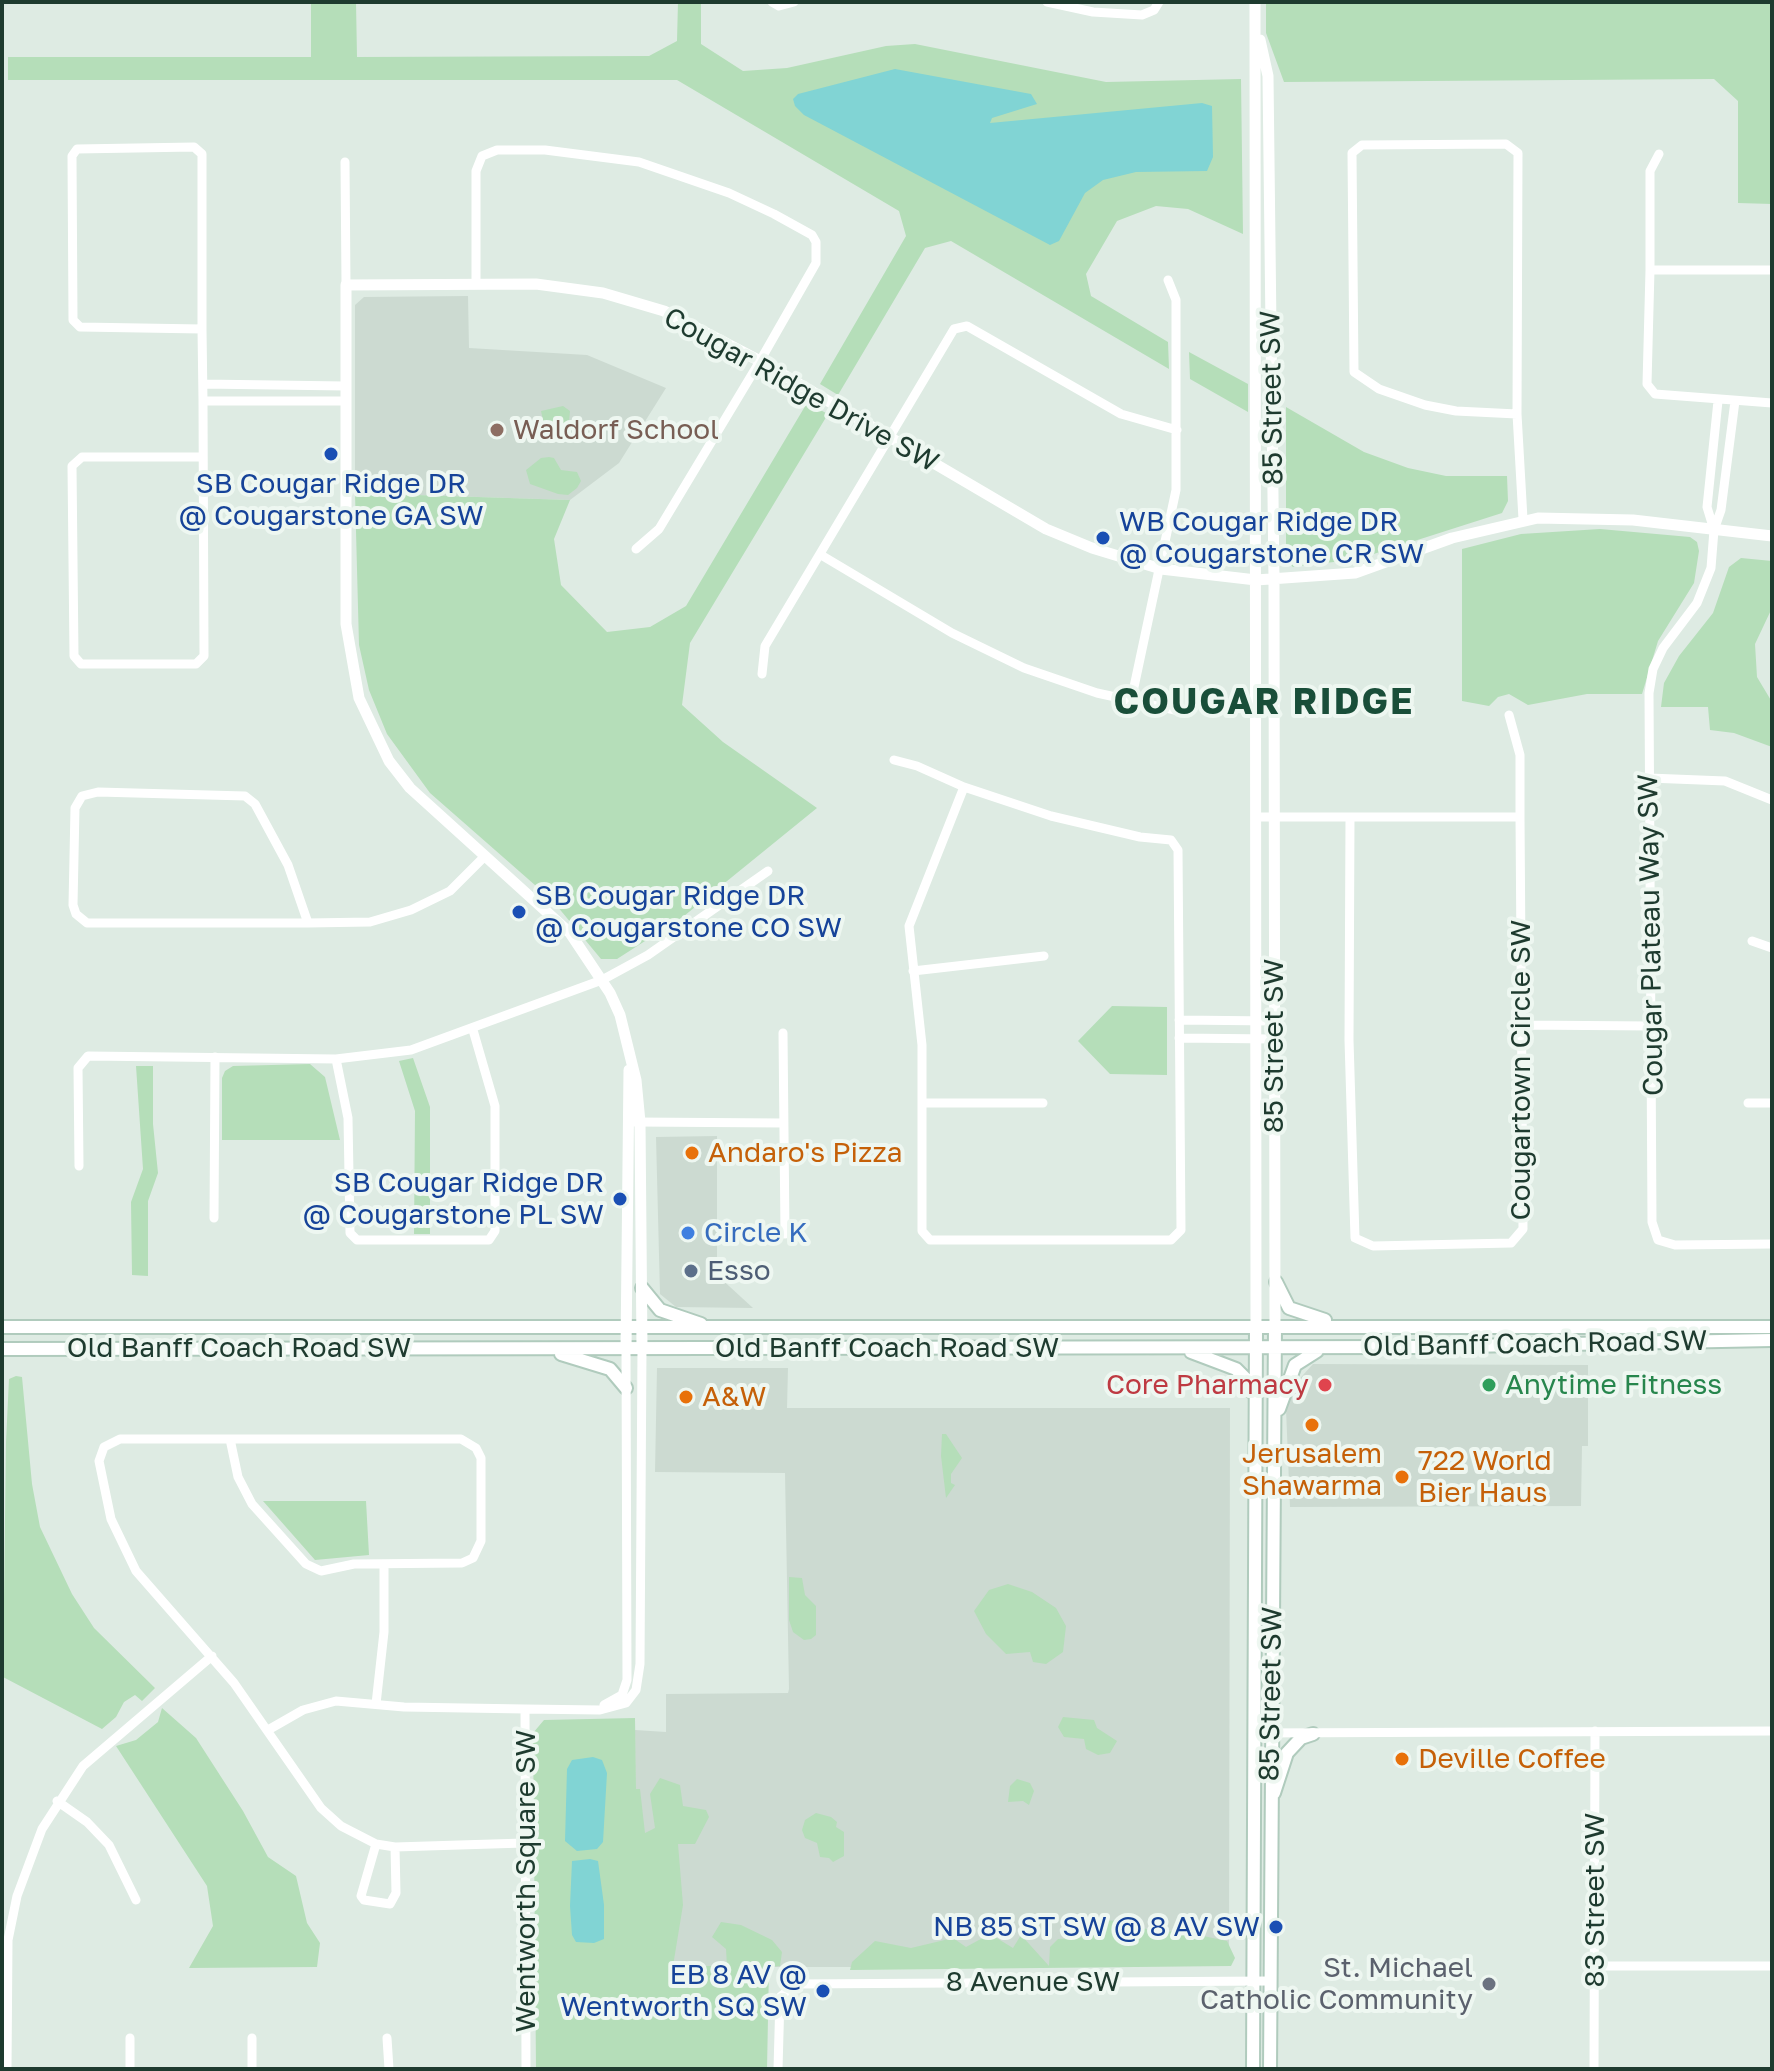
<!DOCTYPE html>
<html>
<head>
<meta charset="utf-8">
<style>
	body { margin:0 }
	#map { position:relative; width:1774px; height:2071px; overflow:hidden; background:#deebe3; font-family:"Golos Text",sans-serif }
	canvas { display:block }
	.frame { position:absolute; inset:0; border:4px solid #1e3b2f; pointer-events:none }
</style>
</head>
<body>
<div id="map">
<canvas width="1774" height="2071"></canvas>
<div class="frame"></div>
</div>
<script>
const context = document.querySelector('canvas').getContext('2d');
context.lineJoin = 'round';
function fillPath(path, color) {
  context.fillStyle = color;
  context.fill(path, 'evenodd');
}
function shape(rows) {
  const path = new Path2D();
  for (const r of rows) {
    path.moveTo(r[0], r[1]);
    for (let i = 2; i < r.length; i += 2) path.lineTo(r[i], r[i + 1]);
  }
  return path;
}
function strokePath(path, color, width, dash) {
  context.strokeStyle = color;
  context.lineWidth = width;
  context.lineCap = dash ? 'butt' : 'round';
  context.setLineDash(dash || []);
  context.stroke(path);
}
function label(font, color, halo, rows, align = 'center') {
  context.font = font + ' "Golos Text",sans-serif';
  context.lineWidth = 8;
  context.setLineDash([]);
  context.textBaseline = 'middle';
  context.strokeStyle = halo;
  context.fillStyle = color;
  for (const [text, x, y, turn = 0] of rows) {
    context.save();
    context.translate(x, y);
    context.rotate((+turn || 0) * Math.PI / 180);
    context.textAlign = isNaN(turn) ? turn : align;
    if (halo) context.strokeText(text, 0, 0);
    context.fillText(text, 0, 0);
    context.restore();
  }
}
fillPath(shape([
	[468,296,469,348,587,355,666,388,619,463,570,500,355,493,355,305,364,297],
	[717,1136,717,1275,753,1308,676,1307,660,1294,656,1137],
	[1313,1364,1588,1365,1588,1446,1582,1446,1581,1506,1290,1507,1286,1409,1293,1386],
	[657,1368,788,1368,787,1408,1230,1408,1229,1950,1050,1967,636,1967,635,1730,666,1732,666,1694,788,1693,789,1689,785,1473,655,1472]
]), '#ccdad1');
fillPath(shape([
	[311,2,356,2,357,57,649,56,677,41,678,2,701,2,701,44,743,71,787,68,886,46,915,44,1106,82,1241,79,1243,234,1188,209,1156,206,1117,221,1086,274,1091,296,1168,342,1169,369,951,241,925,248,838,395,820,384,906,236,899,211,677,80,8,80,8,57,311,57],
	[1266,2,1772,2,1772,204,1738,203,1738,101,1714,79,1284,82,1266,33],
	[1189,352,1248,384,1248,412,1190,379],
	[807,403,828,414,690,643,682,705,723,742,817,808,684,916,617,959,601,959,552,900,430,793,387,734,369,690,359,645,355,493,570,500,554,539,561,585,607,632,650,627,686,606],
	[563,406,570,411,569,422,545,429,541,411],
	[1286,407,1364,452,1408,468,1446,476,1507,476,1508,501,1502,513,1358,559,1293,567,1286,561],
	[549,457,554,458,561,470,577,472,581,481,577,488,568,495,558,494,530,484,526,470,541,458],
	[1600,529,1690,537,1697,542,1699,551,1694,583,1658,641,1642,694,1587,694,1528,705,1509,694,1498,697,1489,706,1462,701,1462,549,1521,534],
	[1741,558,1772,561,1772,608,1755,644,1757,677,1772,702,1772,747,1734,733,1710,730,1708,707,1661,707,1664,683,1679,656,1713,613,1729,567],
	[1112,1006,1167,1007,1167,1075,1110,1074,1078,1041],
	[413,1058,430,1107,430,1234,414,1234,415,1111,399,1061],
	[310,1064,325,1077,340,1140,222,1140,222,1078,225,1071,233,1066],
	[136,1066,153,1066,153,1124,158,1173,148,1201,148,1276,132,1275,131,1202,143,1169],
	[16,1376,22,1377,32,1484,40,1527,72,1594,94,1628,155,1688,142,1701,135,1695,124,1702,116,1717,102,1729,3,1677,6,1442,9,1379],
	[942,1434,946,1434,962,1458,951,1474,951,1483,955,1485,946,1498,941,1456],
	[263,1501,366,1501,369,1555,315,1560],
	[789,1577,802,1578,805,1595,816,1606,816,1635,811,1639,804,1640,793,1632,789,1620],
	[1008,1584,1032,1592,1056,1608,1066,1626,1063,1652,1046,1664,1033,1662,1030,1652,1006,1654,986,1634,974,1611,989,1590],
	[162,1708,196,1738,243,1811,268,1857,296,1876,307,1923,320,1943,317,1967,189,1968,213,1926,207,1886,116,1746,136,1740,158,1722],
	[1063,1717,1094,1720,1097,1728,1117,1741,1110,1753,1098,1755,1086,1749,1084,1739,1064,1737,1058,1727],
	[635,1718,636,1789,640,1789,645,1833,655,1828,650,1794,660,1778,680,1785,683,1806,706,1810,709,1817,695,1844,678,1844,683,1905,673,1966,727,1966,726,1949,712,1937,721,1922,741,1925,772,1940,782,1952,780,1966,769,1967,767,2069,536,2069,533,1733,544,1720],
	[1017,1779,1030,1783,1034,1791,1029,1805,1023,1801,1008,1802,1010,1786],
	[816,1813,831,1817,837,1822,836,1827,844,1832,844,1856,833,1862,829,1858,820,1857,817,1843,805,1838,802,1830,805,1820],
	[1104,1920,1131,1922,1159,1935,1175,1930,1227,1941,1235,1958,1231,1966,850,1970,852,1962,875,1941,911,1948,953,1938,966,1947,990,1934,1013,1948,1021,1935,1049,1966,1050,1947,1058,1939,1092,1937]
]), '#b5deb9');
fillPath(shape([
	[895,69,1031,94,1037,104,992,118,990,123,1202,103,1212,106,1213,157,1207,171,1136,172,1103,180,1085,193,1059,241,1050,245,804,115,795,106,793,99,798,94],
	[593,1757,602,1760,607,1773,603,1842,597,1849,577,1851,565,1841,567,1769,572,1760],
	[590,1859,598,1861,604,1905,604,1939,594,1943,576,1942,572,1935,570,1906,572,1861]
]), '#81d4d4');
const secondary = shape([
	[1276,1282,1289,1308,1325,1320],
	[642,1288,660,1310,701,1324],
	[2,1327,1772,1327],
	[2,1349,1416,1347,1772,1340],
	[1191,1352,1236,1369,1247,1380,1252,1392],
	[561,1354,610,1369,626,1388],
	[1279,1409,1295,1365,1317,1351],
	[1274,1793,1287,1753,1301,1738,1313,1734],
	[1253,2069,1256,1326],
	[1270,2069,1275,1325]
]);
strokePath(secondary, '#b0cbbd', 16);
strokePath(shape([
	[772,2,779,6,794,2],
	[1047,2,1093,12,1142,15,1154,10,1159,2],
	[345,162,346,285],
	[1650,270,1650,171,1659,154],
	[1772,270,1650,270,1647,384,1655,394,1772,403],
	[476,284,476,171,482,156,497,150,545,150,639,162,729,193,774,214,812,235,816,242,816,263,760,361,659,529,636,549],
	[202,329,80,327,73,320,72,156,77,149,194,147,202,154,202,329,203,401,204,656,196,664,81,664,74,656,72,466,82,457,203,457],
	[203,384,345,386],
	[203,401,345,401],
	[1718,401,1707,507,1714,530,1711,568,1697,603,1663,648,1653,669,1649,693,1652,1222,1658,1240,1675,1245,1772,1244],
	[1517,414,1456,411,1425,405,1379,389,1354,372,1352,153,1362,145,1506,144,1518,153,1517,414,1523,519],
	[1714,530,1721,510,1735,401],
	[821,555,952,633,1024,668,1097,693,1175,710],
	[762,674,765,646,954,329,967,326,1121,414,1177,430],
	[1131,701,1176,490,1176,300,1168,280],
	[1509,715,1520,755,1520,817],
	[894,760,917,766,964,787],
	[1649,778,1725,781,1772,800],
	[964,787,1051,816,1140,837,1171,840,1178,850,1181,1230,1171,1240,930,1240,922,1231,922,1045,909,926,964,787],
	[1257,817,1520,817,1523,1229,1511,1243,1373,1246,1355,1238,1349,1040,1350,817],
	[308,923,87,923,76,914,73,905,75,808,82,796,98,792,245,796,255,804,288,865,308,923,370,922,411,910,450,891,484,857],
	[1752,941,1772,948],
	[913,971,1044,956],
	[1179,1020,1274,1021],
	[1520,1025,1652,1026],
	[783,1033,785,1234],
	[1179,1038,1274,1039],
	[336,1059,348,1118,350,1233,357,1240,489,1240,495,1231,495,1106,473,1030],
	[922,1103,1043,1103],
	[1748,1103,1772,1103],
	[635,1122,784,1123],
	[79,1166,78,1068,88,1056,336,1059,411,1050,602,980,648,955,768,871],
	[214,1218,215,1057],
	[230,1439,238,1477,252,1504,306,1564,321,1571,354,1564,462,1563,473,1558,481,1541,481,1458,476,1448,461,1439,120,1439,104,1447,99,1461,111,1519,136,1571,234,1683,321,1808,341,1826,376,1844,395,1847,524,1843],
	[376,1704,384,1632,384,1564],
	[604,1705,622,1695,627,1680,626,1349],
	[525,1709,526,2069],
	[268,1730,303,1710,336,1701,404,1707,525,1709,600,1710,626,1703,636,1690,640,1664,642,1348],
	[1254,1733,1772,1731],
	[57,1801,87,1822,109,1845,136,1900],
	[376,1844,361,1896,364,1900,390,1904,396,1893,395,1847],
	[1595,1966,1772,1966],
	[252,2038,252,2069],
	[387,2038,389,2069],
	[7,2069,8,1940,17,1896,42,1829,83,1766,212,1656],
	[130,2069,130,2038],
	[778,2069,780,1997,796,1984,1269,1981],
	[1594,2069,1595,1731]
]), '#fff', 9);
strokePath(shape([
	[1255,2,1256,1326],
	[1260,40,1268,76,1274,580,1275,1325],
	[642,1348,640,1122,636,1080,620,1015,610,993,570,933,410,788,389,761,359,698,346,624,346,285,536,284,603,293,664,311,760,361,1046,529,1092,548,1161,569,1256,580,1355,573,1452,538,1538,518,1633,520,1772,536],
	[626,1349,629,1070]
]), '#fff', 11);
strokePath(secondary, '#fff', 12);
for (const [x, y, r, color] of [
	[497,430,8,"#8d6e63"],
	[331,454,8,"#1a4fb4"],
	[1103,538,8,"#1a4fb4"],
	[519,912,8,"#1a4fb4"],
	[692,1153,8,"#e8710a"],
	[620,1199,8,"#1a4fb4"],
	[688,1233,8,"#3f7fe0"],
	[691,1271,8,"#5c6f8a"],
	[1325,1385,8,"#e0444e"],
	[1489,1385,8,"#2e9e5b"],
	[686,1397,8,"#e8710a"],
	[1312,1425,8,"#e8710a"],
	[1402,1477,8,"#e8710a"],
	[1402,1759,8,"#e8710a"],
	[1276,1927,8,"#1a4fb4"],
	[1489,1984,8,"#6b7280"],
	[823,1991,8,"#1a4fb4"]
]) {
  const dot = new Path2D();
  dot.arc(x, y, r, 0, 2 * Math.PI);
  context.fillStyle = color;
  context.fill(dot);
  strokePath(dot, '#eef7f1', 3);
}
label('28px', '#1e3b2f', '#eef7f1', [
	["Cougar Ridge Drive SW",801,390,29],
	["85 Street SW",1272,398,-91],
	["Cougar Plateau Way SW",1651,935,-91],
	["85 Street SW",1274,1046,-90],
	["Cougartown Circle SW",1521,1070,-90],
	["Old Banff Coach Road SW",1535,1344,-1],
	["Old Banff Coach Road SW",239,1348],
	["Old Banff Coach Road SW",887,1348],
	["85 Street SW",1271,1694,-89],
	["Wentworth Square SW",526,1881,-90],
	["83 Street SW",1595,1900,-90],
	["8 Avenue SW",1033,1982]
]);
label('28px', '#785e54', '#eef7f1', [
	["Waldorf School",513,430]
], 'left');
label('28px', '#164399', '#eef7f1', [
	["SB Cougar Ridge DR",331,484,"center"],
	["@ Cougarstone GA SW",331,516,"center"],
	["WB Cougar Ridge DR",1119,522,"left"],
	["@ Cougarstone CR SW",1119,554,"left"],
	["SB Cougar Ridge DR",535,896,"left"],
	["@ Cougarstone CO SW",535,928,"left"],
	["SB Cougar Ridge DR",604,1183],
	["@ Cougarstone PL SW",604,1215],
	["NB 85 ST SW @ 8 AV SW",1260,1927],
	["EB 8 AV @",807,1975],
	["Wentworth SQ SW",807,2007]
], 'right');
label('28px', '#c56008', '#eef7f1', [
	["Andaro's Pizza",708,1153],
	["A&W",702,1397],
	["Jerusalem",1312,1454,"center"],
	["Shawarma",1312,1486,"center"],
	["722 World",1418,1461],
	["Bier Haus",1418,1493],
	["Deville Coffee",1418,1759]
], 'left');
label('28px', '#366cbe', '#eef7f1', [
	["Circle K",704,1233]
], 'left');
label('28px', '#4e5e75', '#eef7f1', [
	["Esso",707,1271]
], 'left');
label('28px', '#be3a42', '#eef7f1', [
	["Core Pharmacy",1309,1385]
], 'right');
label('28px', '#27864d', '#eef7f1', [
	["Anytime Fitness",1505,1385]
], 'left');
label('28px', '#5b616d', '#eef7f1', [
	["St. Michael",1473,1968],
	["Catholic Community",1473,2000]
], 'right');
context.letterSpacing = '2px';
label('bold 36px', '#194e39', '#eef7f1', [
	["COUGAR RIDGE",1264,703]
]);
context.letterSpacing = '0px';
</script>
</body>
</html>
